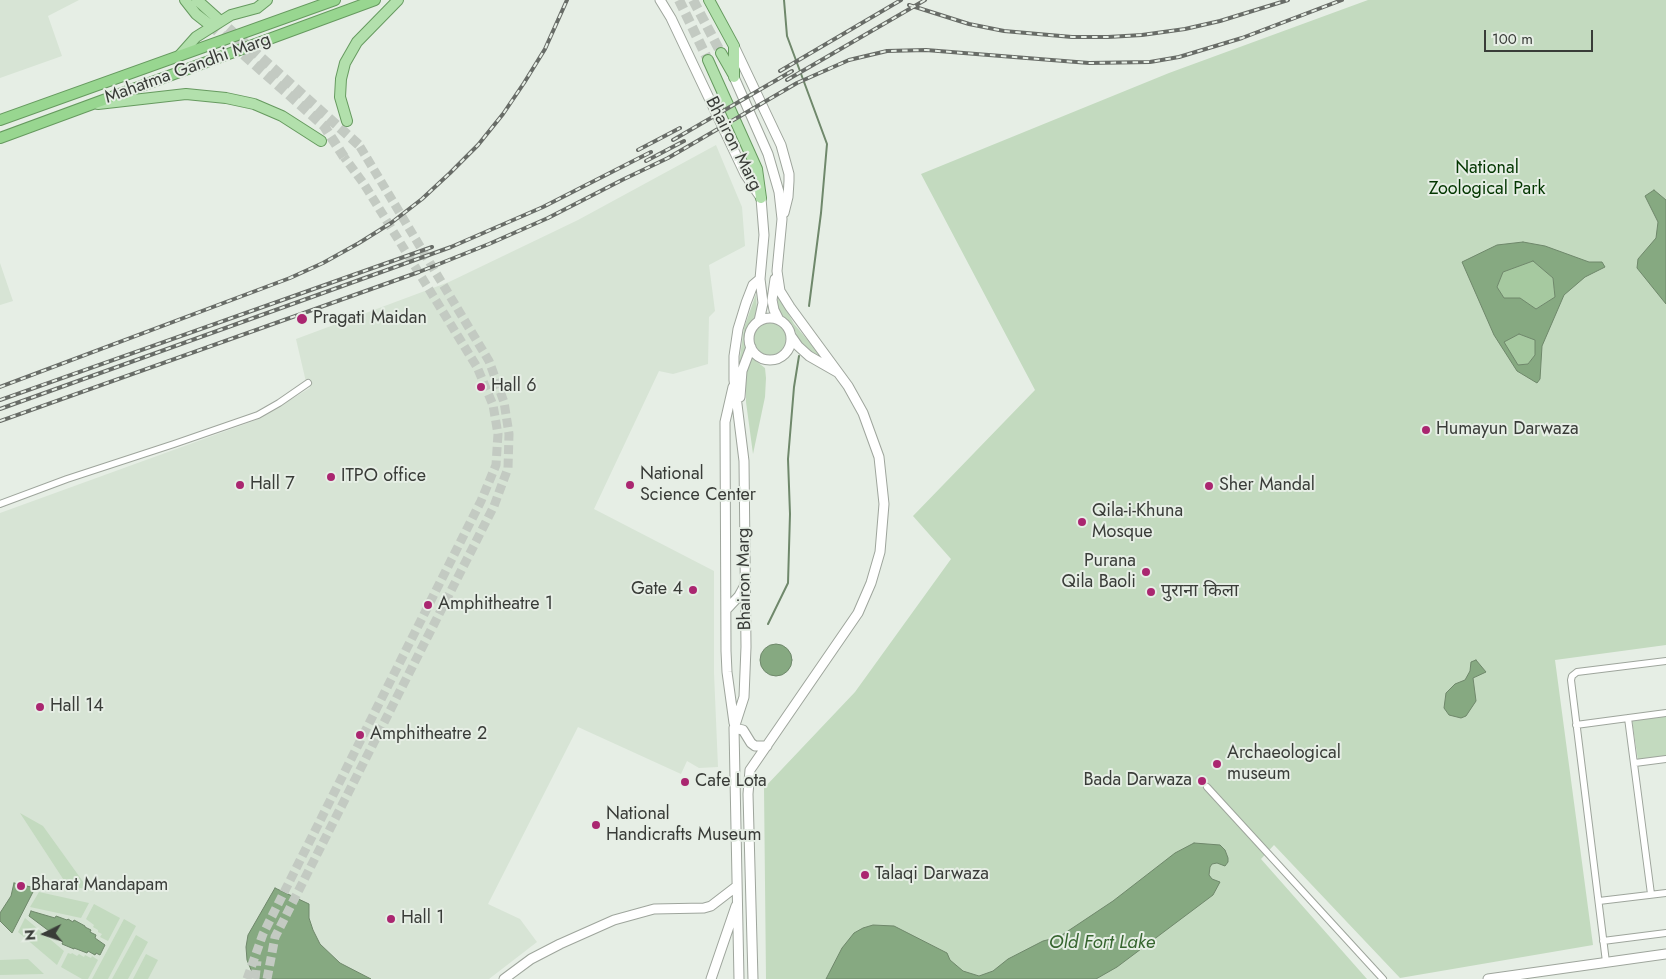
<!DOCTYPE html>
<html>
<head>
<meta charset="utf-8">
<style>
	body { margin:0 }
	#map { position:relative; width:1666px; height:979px; overflow:hidden; background:#e6eee5; font-family:Jost,sans-serif }
	canvas { display:block }
	.north { position:absolute; left:20px; top:909px; width:50px; height:50px; -webkit-text-stroke:4px #e6eee5; paint-order:stroke; rotate:266deg; font-size:14px; font-weight:700; line-height:20px; text-align:center; color:#393c38 }
	.north::after { content:''; display:block; margin:auto; width:18px; height:22px; background:#393c38; clip-path:polygon(50% 0,100% 100%,50% 72%,0 100%) }
	.scale { position:absolute; left:1484px; top:30px; width:109px; height:22px; box-sizing:border-box; border:2px solid #393c38; border-top:0; padding-left:6px; font-size:15px; line-height:18px; white-space:nowrap; color:#393c38; -webkit-text-stroke:4px #e6eee5; paint-order:stroke }
</style>
</head>
<body>
<div id="map">
<canvas width="1666" height="979"></canvas>
<div class="north">N</div>
<div class="scale">100 m</div>
</div>
<script>
const context = document.querySelector('canvas').getContext('2d');
context.lineJoin = 'round';
function fillPath(path, color) {
  context.fillStyle = color;
  context.fill(path, 'evenodd');
}
function shape(rows) {
  const path = new Path2D();
  for (const r of rows) {
    if (r.length === 3) {
      path.moveTo(r[0] + r[2], r[1]);
      path.arc(r[0], r[1], r[2], 0, 2 * Math.PI);
      continue;
    }
    path.moveTo(r[0], r[1]);
    for (let i = 2; i < r.length; i += 2) path.lineTo(r[i], r[i + 1]);
  }
  return path;
}
function strokePath(path, color, width, dash) {
  context.strokeStyle = color;
  context.lineWidth = width;
  context.lineCap = dash ? 'butt' : 'round';
  context.setLineDash(dash || []);
  context.stroke(path);
}
function label(font, color, halo, rows, align = 'center') {
  context.font = font + ' Jost,"Noto Sans Devanagari",sans-serif';
  context.lineWidth = 4;
  context.setLineDash([]);
  context.textBaseline = 'middle';
  context.strokeStyle = halo;
  context.fillStyle = color;
  for (const [text, x, y, turn = 0] of rows) {
    context.save();
    context.translate(x, y);
    context.rotate((+turn || 0) * Math.PI / 180);
    context.textAlign = isNaN(turn) ? turn : align;
    if (halo) context.strokeText(text, 0, 0);
    context.fillText(text, 0, 0);
    context.restore();
  }
}
fillPath(shape([
	[0,0,79,0,48,16,62,56,0,78],
	[716,145,742,207,745,246,709,265,715,311,709,317,708,364,673,374,659,371,594,509,714,571,714,673,718,767,699,768,687,761,681,774,578,727,488,904,520,919,537,942,489,979,0,979,0,513,256,420,310,388,306,382,296,339,449,282,578,220],
	[0,263,13,301,0,305]
]), '#d7e4d5');
fillPath(shape([
	[1368,0,1666,0,1666,645,1555,660,1593,945,1400,978,1274,845,1261,859,1367,979,766,979,764,788,855,692,951,559,913,516,1035,390,921,174,1169,73],
	[777,292,794,324,822,357,812,352,799,340,792,324,784,318,778,308],
	[756,294,757,311,753,321,746,329,744,339,746,348,742,361,739,364,744,328],
	[770,339,16],
	[752,358,765,368,766,378,765,397,753,454,746,402,746,371],
	[1666,716,1666,756,1638,760,1632,721],
	[20,813,43,826,89,890,67,885],
	[39,892,89,903,81,918,30,907],
	[94,904,120,918,108,941,100,937,102,934,98,932,98,930,93,927,94,925,86,919],
	[25,918,64,951,57,965,18,932],
	[124,919,136,926,108,979,92,979],
	[136,935,148,942,128,979,112,979],
	[68,953,71,954,72,953,77,956,79,954,84,957,85,955,91,958,92,956,98,960,88,979,82,979,61,967],
	[146,954,158,960,148,979,133,979],
	[28,959,44,974,0,975,0,960]
]), '#c3dabf');
fillPath(shape([
	[1533,261,1553,278,1555,297,1535,309,1520,298,1504,298,1497,287,1503,272],
	[1519,334,1535,340,1535,355,1528,364,1518,365,1503,341]
]), '#a6c9a0');
const water = shape([
	[1654,190,1666,200,1666,304,1637,268,1638,259,1656,238,1658,222,1645,196,1654,190],
	[1523,242,1545,246,1589,262,1602,262,1605,267,1585,277,1564,295,1542,346,1540,379,1537,383,1517,371,1494,335,1462,262,1497,245,1523,242],
	[1533,261,1553,278,1555,297,1536,309,1520,298,1504,298,1497,287,1503,272,1533,261],
	[1519,334,1535,340,1535,355,1528,364,1518,365,1504,342,1519,334],
	[776,660,16],
	[1476,660,1486,672,1473,678,1476,701,1466,716,1461,718,1449,715,1444,708,1446,693,1455,684,1465,680,1470,671,1471,662,1476,660],
	[1194,843,1220,845,1225,850,1228,858,1228,862,1225,866,1217,863,1212,864,1210,867,1209,875,1212,879,1220,882,1213,895,1117,967,1096,979,826,979,842,948,854,933,863,928,873,925,894,926,947,953,950,960,963,971,979,976,993,971,1008,959,1043,941,1059,937,1113,901,1175,853,1194,843],
	[14,883,35,888,12,933,0,921,0,913,11,896,14,883],
	[275,888,309,904,309,918,313,930,320,944,340,963,371,979,258,979,252,972,247,960,246,947,248,935,275,888],
	[31,911,55,918,56,916,67,920,68,919,73,922,74,920,85,926,85,927,91,930,90,932,96,935,95,938,105,945,100,955,96,953,95,955,88,951,87,953,74,948,74,949,62,944,63,942,53,936,53,934,29,916,31,911]
]);
fillPath(water, '#86a981');
strokePath(water, '#6f886b', 1);
strokePath(shape([
	[784,0,787,36,827,144,821,213,809,306],
	[768,624,788,583,790,514,788,459,794,387,799,356]
]), '#6f886b', 2);
strokePath(shape([
	[1197,776,1207,787]
]), '#c3cac2', 6, [6, 3]);
strokePath(shape([
	[247,979,263,934,481,501,496,465,498,434,493,405,477,367,364,184,344,157],
	[255,979,257,961],
	[267,979,275,937,494,506,508,468,509,434,504,402,489,361,359,145]
]), '#c3cac2', 9, [9, 4.5]);
strokePath(shape([
	[679,0,708,60],
	[693,0,721,53],
	[217,18,359,145],
	[210,25,324,126,344,157]
]), '#c3cac2', 10, [10, 5]);
const minor = shape([
	[0,504,67,479,174,444,258,415,279,403,308,383],
	[1628,718,1651,894],
	[1576,725,1666,713],
	[1635,763,1666,759],
	[1207,787,1383,979],
	[1599,901,1666,893],
	[1603,941,1666,933],
	[1606,962,1571,680,1572,676,1577,672,1666,661]
]);
const secondary = shape([
	[660,0,671,18,745,174,761,198,764,235,760,279,763,303,759,321],
	[734,46,781,145,789,174,789,181,788,197,784,213],
	[734,77,768,154,779,192,782,219,777,271,780,291,790,307,848,386,863,413,879,457,884,504,880,552,871,583,858,613,750,770,748,794,753,979],
	[775,279,772,300,774,310,779,320],
	[770,339,21],
	[791,336,798,346,809,356,837,372],
	[733,387,725,422,726,651,727,672,734,723],
	[740,397,742,371,751,347],
	[726,610,739,596,744,587],
	[734,728,743,730,751,743,755,746,767,746],
	[504,979,531,959,560,944,614,920,654,909,704,908,711,906,737,886],
	[711,979,736,906],
	[739,979,734,728,744,697,746,647,744,461,734,380,734,356,738,329,746,303,753,285,760,279],
	[1488,979,1666,954]
]);
const primary = shape([
	[185,0,196,14,210,25],
	[197,0,217,18],
	[709,0,734,46,734,77],
	[721,53,733,74],
	[180,55,196,37,231,15,257,8,267,0],
	[708,60,757,169,761,198],
	[98,104,186,94,226,98,254,104,282,116,321,141],
	[347,121,340,97,341,79,345,63,357,42,398,0]
]);
const trunk = shape([
	[0,120,335,0],
	[0,138,375,0]
]);
strokePath(minor, '#9ea59c', 8);
strokePath(secondary, '#9ea59c', 11);
strokePath(primary, '#669a5f', 12);
strokePath(trunk, '#669a5f', 12);
strokePath(minor, '#fff', 6);
strokePath(secondary, '#fff', 9);
strokePath(primary, '#b2e0ac', 10);
strokePath(trunk, '#98d690', 10);
const rail = shape([
	[909,5,969,24,1004,31,1072,37,1108,37,1142,35,1185,29,1220,21,1288,0],
	[780,71,901,0],
	[787,80,925,0],
	[673,140,792,71],
	[638,150,680,128],
	[646,161,684,141],
	[0,387,290,278,323,263,359,243,391,223,422,199,450,173,478,145,503,114,524,83,545,49,567,0],
	[0,400,432,247],
	[0,409,451,247,543,207,651,152],
	[0,421,419,272,489,244,548,218,622,180,668,158,797,83,849,60,887,51,926,50,1089,63,1150,62,1179,57,1242,38,1342,0]
]);
strokePath(rail, '#686c67', 4);
strokePath(rail, '#e6eee5', 2, [5.5]);
for (const [x, y, r, color] of [
	[302,319,6,"#aa2670"],
	[481,387,5,"#aa2670"],
	[1426,430,5,"#aa2670"],
	[331,477,5,"#aa2670"],
	[240,485,5,"#aa2670"],
	[630,485,5,"#aa2670"],
	[1209,486,5,"#aa2670"],
	[1082,522,5,"#aa2670"],
	[1146,572,5,"#aa2670"],
	[693,590,5,"#aa2670"],
	[1151,592,5,"#aa2670"],
	[428,605,5,"#aa2670"],
	[40,707,5,"#aa2670"],
	[360,735,5,"#aa2670"],
	[1217,764,5,"#aa2670"],
	[1202,781,5,"#aa2670"],
	[685,782,5,"#aa2670"],
	[596,825,5,"#aa2670"],
	[865,875,5,"#aa2670"],
	[21,886,5,"#aa2670"],
	[391,919,5,"#aa2670"]
]) {
  const dot = new Path2D();
  dot.arc(x, y, r, 0, 2 * Math.PI);
  context.fillStyle = color;
  context.fill(dot);
  strokePath(dot, '#e6eee5', 2);
}
label('18px', '#393c38', '#e6eee5', [
	["Mahatma Gandhi Marg",188,69,-20],
	["Bhairon Marg",733,144,63],
	["Bhairon Marg",745,579,-91]
]);
label('18px', '#033600', '#e6eee5', [
	["National",1487,169],
	["Zoological Park",1487,190]
]);
label('18px', '#393c38', '#e6eee5', [
	["Pragati Maidan",313,319],
	["Hall 6",491,387],
	["Humayun Darwaza",1436,430],
	["National",640,475],
	["Science Center",640,496],
	["ITPO office",341,477],
	["Hall 7",250,485],
	["Sher Mandal",1219,486],
	["Qila-i-Khuna",1092,512],
	["Mosque",1092,533],
	["Purana",1136,562,"right"],
	["Qila Baoli",1136,583,"right"],
	["Gate 4",683,590,"right"],
	["पुराना किला",1161,592],
	["Amphitheatre 1",438,605],
	["Hall 14",50,707],
	["Amphitheatre 2",370,735],
	["Archaeological",1227,754],
	["museum",1227,775],
	["Bada Darwaza",1192,781,"right"],
	["Cafe Lota",695,782],
	["National",606,815],
	["Handicrafts Museum",606,836],
	["Talaqi Darwaza",875,875],
	["Bharat Mandapam",31,886],
	["Hall 1",401,919]
], 'left');
label('italic 19px', '#36652f', '#e6eee5', [
	["Old Fort Lake",1102,943]
]);
</script>
</body>
</html>
